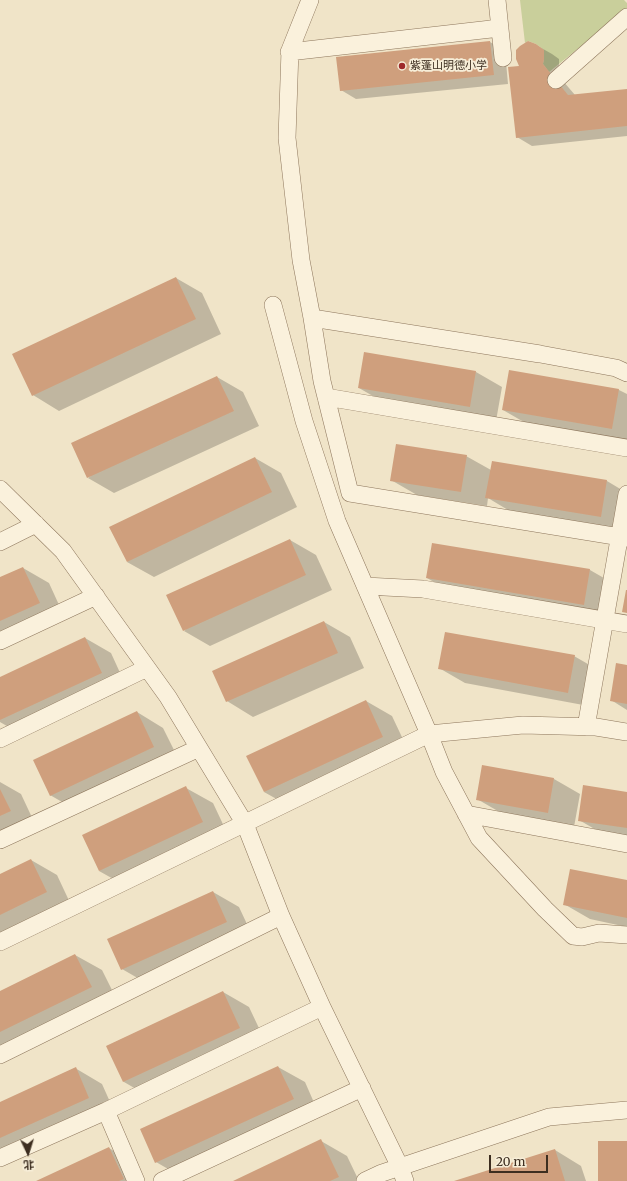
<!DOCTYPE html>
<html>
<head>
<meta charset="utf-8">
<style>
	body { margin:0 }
	#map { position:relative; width:627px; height:1181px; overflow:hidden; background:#f0e4c8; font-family:Merriweather,"Noto Sans SC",serif }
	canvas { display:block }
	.north { position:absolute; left:8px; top:1133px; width:40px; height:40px; -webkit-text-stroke:3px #f7eed8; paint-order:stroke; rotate:176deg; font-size:11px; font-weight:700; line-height:16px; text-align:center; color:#3d2e20 }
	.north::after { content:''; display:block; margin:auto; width:14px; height:18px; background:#3d2e20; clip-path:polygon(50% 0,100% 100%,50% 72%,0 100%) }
	.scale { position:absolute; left:489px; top:1155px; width:59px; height:18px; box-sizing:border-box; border:2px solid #3d2e20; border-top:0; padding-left:5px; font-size:12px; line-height:14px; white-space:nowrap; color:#3d2e20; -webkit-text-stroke:3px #f7eed8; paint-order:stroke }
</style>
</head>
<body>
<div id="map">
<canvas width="627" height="1181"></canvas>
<div class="north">北</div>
<div class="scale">20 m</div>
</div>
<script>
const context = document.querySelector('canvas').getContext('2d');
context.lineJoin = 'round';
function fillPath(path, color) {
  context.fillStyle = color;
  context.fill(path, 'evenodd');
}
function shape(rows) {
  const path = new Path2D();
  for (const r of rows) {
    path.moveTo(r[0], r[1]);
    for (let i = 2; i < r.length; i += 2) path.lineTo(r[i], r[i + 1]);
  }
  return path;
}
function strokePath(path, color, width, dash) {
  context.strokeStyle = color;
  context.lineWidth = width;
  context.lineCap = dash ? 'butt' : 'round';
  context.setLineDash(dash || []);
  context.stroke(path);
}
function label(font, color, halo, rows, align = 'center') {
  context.font = font + ' Merriweather,"Noto Sans SC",serif';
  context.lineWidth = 3.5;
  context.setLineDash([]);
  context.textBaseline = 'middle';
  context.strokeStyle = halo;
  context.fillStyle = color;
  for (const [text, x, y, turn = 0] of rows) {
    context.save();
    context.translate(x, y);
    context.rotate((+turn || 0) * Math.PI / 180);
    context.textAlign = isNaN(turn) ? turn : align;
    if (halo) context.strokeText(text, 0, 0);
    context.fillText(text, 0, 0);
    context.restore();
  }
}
fillPath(shape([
	[520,0,624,0,627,3,627,9,549,72,543,64,544,59,544,50,536,44,528,41,525,43]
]), '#c9cf9b');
fillPath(shape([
	[490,42,505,51,508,84,356,99,341,90],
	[536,45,552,54,559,59,559,68,557,74,575,95,627,90,627,136,532,146,517,137,520,66],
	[176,278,202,293,221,334,59,411,33,395],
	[365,353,476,372,502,387,496,421,385,403,359,388],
	[510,371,619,390,627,394,627,442,529,425,503,410],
	[217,377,243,392,259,426,114,493,88,478],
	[466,456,491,470,607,481,627,493,627,530,513,513,488,498,487,506,417,495,391,480],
	[255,458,281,473,297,507,154,577,127,562],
	[290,540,316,555,332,590,210,646,184,631],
	[23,568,49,583,65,618,0,648,0,578],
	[590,570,616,585,610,619,453,593,427,578],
	[324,622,350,637,364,668,253,717,227,701],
	[85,638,111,653,127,688,24,736,0,722,0,678],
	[574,656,600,671,594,707,465,683,439,668],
	[627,666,627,710,611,700],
	[366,701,392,716,409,752,291,807,264,792],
	[137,712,163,728,180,762,76,810,50,795],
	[554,779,580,794,574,827,503,814,477,799],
	[0,782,21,794,36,826,0,844],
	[186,788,213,803,229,837,126,886,99,871],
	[627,793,627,839,605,835,579,820],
	[31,860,57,875,72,907,0,942,0,875],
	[627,881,627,927,590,919,564,904],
	[213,892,239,907,253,937,148,984,122,969],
	[75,955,102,970,118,1002,0,1060,0,992],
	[223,992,249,1007,266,1043,150,1097,124,1082,107,1046],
	[278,1067,305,1082,319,1114,182,1177,156,1162,141,1130],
	[75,1068,102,1084,115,1113,0,1154,0,1103],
	[321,1141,347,1156,359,1181,235,1181],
	[109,1148,135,1164,143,1181,38,1181],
	[555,1150,581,1166,586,1181,456,1181]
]), '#0003');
fillPath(shape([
	[490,41,494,75,340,91,336,57],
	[528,41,536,44,544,50,544,59,543,64,568,95,627,89,627,126,516,138,508,67,519,66,516,59,516,50,520,46],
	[176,277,196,319,32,396,12,354],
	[364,352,476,371,470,407,358,388],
	[509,370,619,389,612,429,502,410],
	[217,376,234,411,87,478,71,443],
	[396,444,467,455,461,492,390,481],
	[255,457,272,492,127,562,109,527],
	[492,461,607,480,601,517,485,498],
	[290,539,306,575,183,631,166,595],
	[432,543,590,569,584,605,426,578],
	[23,567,40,603,0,621,0,577],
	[626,590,627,590,627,613,622,612],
	[324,621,338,653,226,702,212,671],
	[445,632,575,655,568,693,438,669],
	[85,637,102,673,0,720,0,677],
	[616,663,627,665,627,704,610,701],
	[366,700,383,737,264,792,246,756],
	[137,711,154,747,50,796,33,760],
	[482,765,554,778,548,813,476,800],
	[583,785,627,792,627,828,578,821],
	[186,786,203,822,99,871,82,835],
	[0,789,11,811,0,816],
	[31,859,47,892,0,915,0,874],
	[570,869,627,880,627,918,563,905],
	[213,891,227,922,121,970,107,939],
	[75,954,92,987,0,1032,0,991],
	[223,991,240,1028,123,1082,106,1046],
	[278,1066,294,1099,155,1163,140,1129],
	[76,1067,89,1098,0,1138,0,1102],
	[321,1139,339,1177,330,1181,233,1181],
	[598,1141,627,1141,627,1181,598,1181],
	[109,1147,124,1179,119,1181,36,1181],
	[555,1149,565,1181,454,1181]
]), '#cf9f7d');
const street = shape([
	[310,0,290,50,287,138,301,260,312,318,322,381,350,493,627,538],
	[497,0,503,58],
	[289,52,500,28],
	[556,80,627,17],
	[273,305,304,421,337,521,429,734,444,772,479,838,545,909,573,936,582,937,599,933,627,935],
	[312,318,540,354,616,368,627,373],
	[326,397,627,448],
	[0,489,63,551,168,697,245,824,281,916,322,1007,400,1167,405,1181],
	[0,542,36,524],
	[365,586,423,589,627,624],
	[0,641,96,596],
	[586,727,627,494],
	[0,739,147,668],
	[466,814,627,844],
	[0,840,199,748],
	[0,942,429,734,523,725,596,727,627,732],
	[0,1055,281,916],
	[106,1111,136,1181],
	[0,1158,106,1111,322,1007],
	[162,1181,362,1088],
	[365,1181,382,1173,549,1117,627,1110]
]);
strokePath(street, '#8d765c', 18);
strokePath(street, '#faf1dc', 17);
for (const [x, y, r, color] of [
	[402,66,4,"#9e2a2b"]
]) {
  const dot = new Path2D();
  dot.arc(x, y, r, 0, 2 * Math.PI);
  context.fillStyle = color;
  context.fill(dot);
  strokePath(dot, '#f7eed8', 1.5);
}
label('11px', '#3d2e20', '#f7eed8', [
	["紫蓬山明德小学",410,66]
], 'left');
</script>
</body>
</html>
